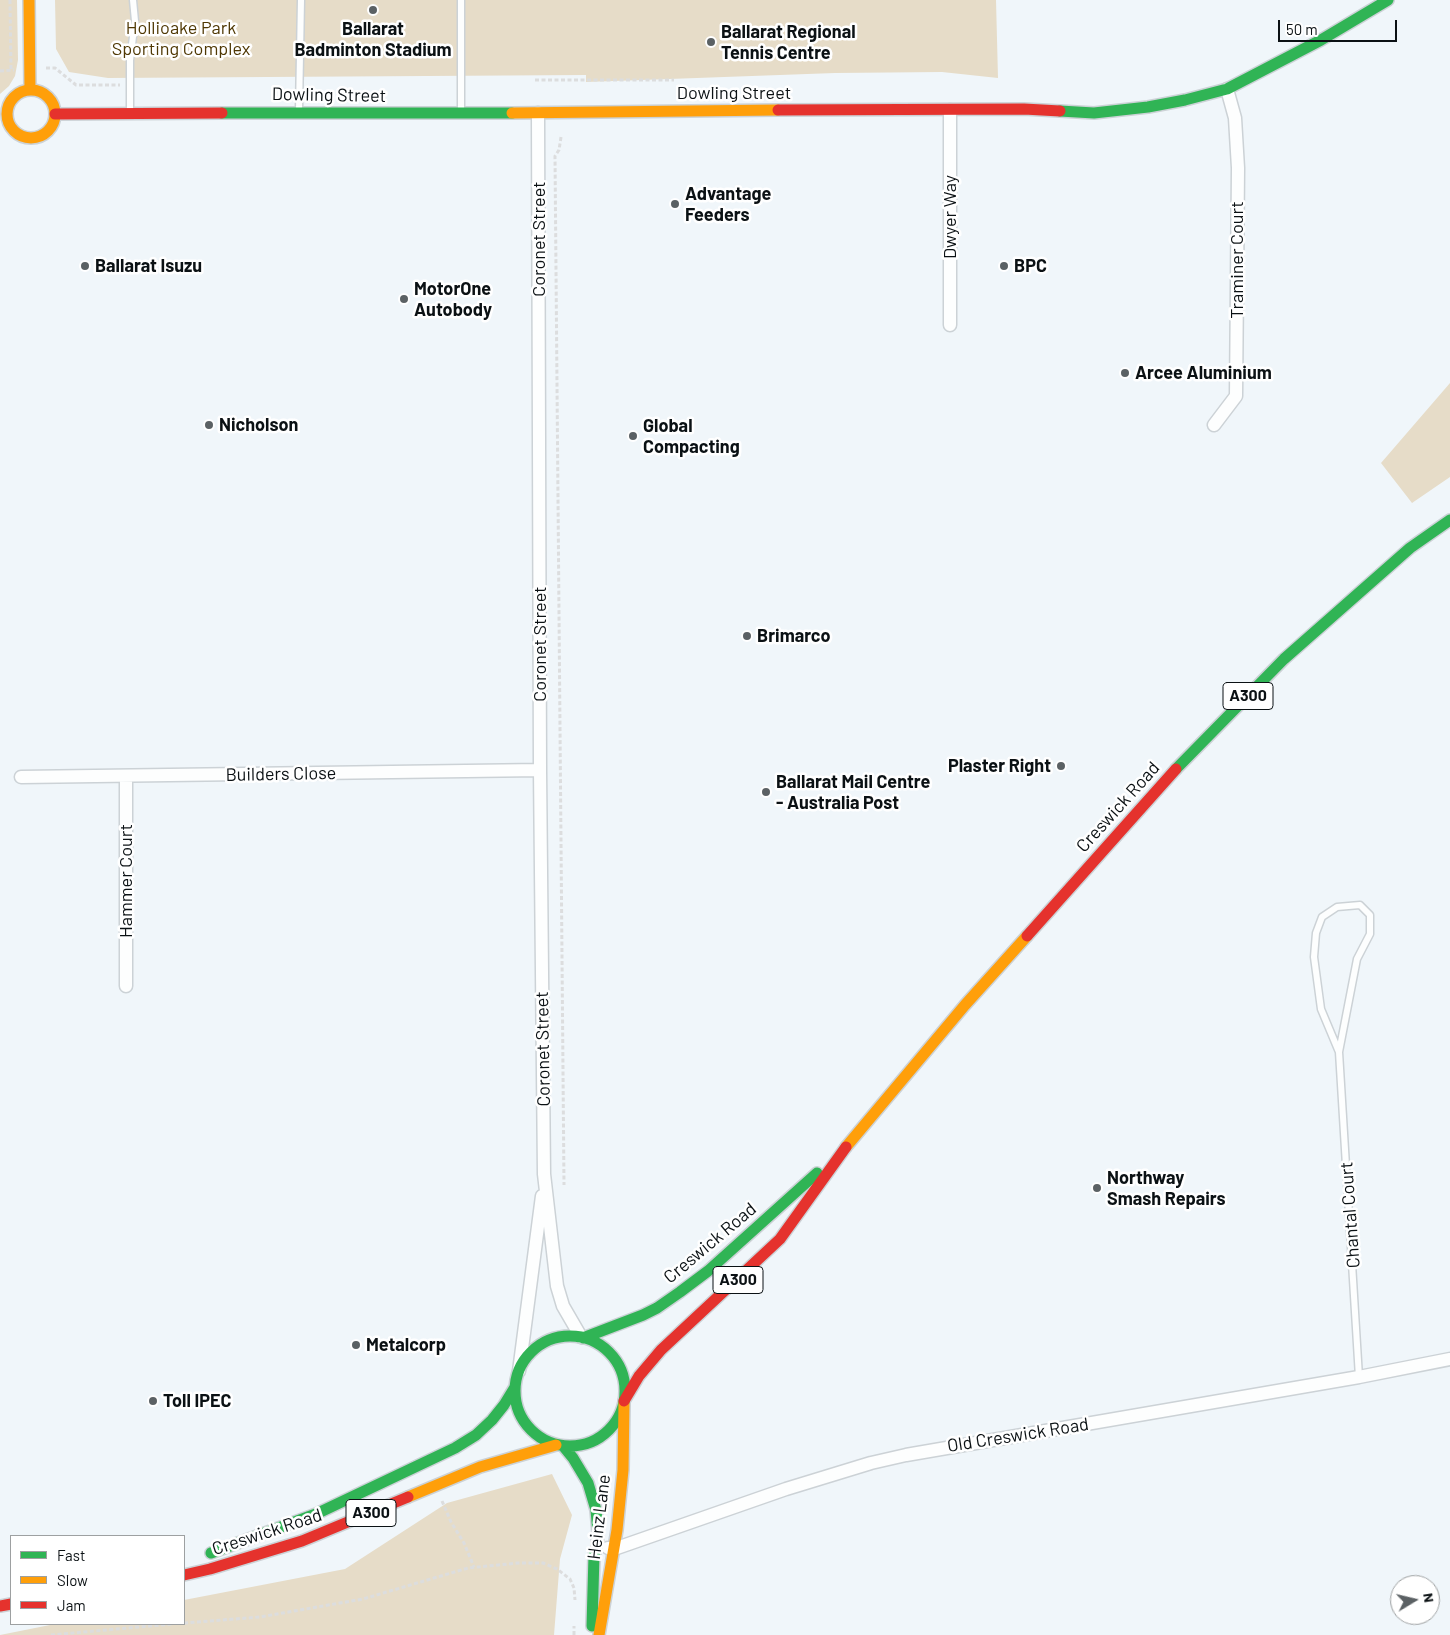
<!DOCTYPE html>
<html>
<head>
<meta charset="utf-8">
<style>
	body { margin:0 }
	#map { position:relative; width:1450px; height:1635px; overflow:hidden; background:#f0f6fa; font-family:Barlow,sans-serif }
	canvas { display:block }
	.legend { position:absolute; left:10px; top:1535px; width:175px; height:90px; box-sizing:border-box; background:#fff; border:1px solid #9da0a1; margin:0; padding:6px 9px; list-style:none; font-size:15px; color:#0b1114 }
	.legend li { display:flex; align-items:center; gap:10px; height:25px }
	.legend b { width:25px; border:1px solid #9da0a1 }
	.north { position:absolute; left:1390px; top:1575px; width:50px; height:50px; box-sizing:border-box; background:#fff; border:1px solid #9da0a1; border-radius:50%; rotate:81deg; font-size:14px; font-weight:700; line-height:20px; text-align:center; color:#0b1114 }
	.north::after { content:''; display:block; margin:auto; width:18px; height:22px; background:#5b6164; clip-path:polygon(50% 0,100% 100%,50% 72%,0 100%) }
	.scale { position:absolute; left:1278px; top:20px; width:119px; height:22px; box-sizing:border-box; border:2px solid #0b1114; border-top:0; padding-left:6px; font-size:15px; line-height:18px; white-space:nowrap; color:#0b1114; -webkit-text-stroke:4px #fff; paint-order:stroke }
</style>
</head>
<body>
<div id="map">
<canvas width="1450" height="1635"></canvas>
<ul class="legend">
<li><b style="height:6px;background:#30b455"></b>Fast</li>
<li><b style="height:6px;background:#ff9f0a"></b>Slow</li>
<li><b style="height:6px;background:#e5322d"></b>Jam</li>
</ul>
<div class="north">N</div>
<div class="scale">50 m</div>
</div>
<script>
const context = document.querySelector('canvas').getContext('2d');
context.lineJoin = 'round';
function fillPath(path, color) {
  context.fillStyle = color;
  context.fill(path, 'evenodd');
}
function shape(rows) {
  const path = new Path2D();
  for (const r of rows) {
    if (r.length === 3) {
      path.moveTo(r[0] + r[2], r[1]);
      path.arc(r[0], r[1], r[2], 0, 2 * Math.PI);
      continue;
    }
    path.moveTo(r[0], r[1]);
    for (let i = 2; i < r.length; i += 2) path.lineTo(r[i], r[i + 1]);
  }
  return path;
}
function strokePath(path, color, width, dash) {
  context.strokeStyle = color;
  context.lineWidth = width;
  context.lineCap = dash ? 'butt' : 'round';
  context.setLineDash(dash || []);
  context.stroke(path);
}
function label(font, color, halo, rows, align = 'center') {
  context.font = font + ' Barlow,sans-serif';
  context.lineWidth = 5;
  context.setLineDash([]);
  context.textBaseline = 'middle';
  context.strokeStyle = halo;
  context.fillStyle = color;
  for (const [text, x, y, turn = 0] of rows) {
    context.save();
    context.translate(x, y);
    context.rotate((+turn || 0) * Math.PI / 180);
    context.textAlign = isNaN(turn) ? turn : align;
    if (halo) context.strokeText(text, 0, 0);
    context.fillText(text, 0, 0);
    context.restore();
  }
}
fillPath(shape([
	[0,0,17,0,18,60,15,76,9,86,0,94],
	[55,0,996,0,998,78,942,72,835,73,586,82,586,75,108,78,69,72,56,49],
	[1450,383,1450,477,1412,503,1381,463],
	[552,1474,572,1515,560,1559,554,1635,0,1635,55,1624,184,1624,184,1600,345,1569,447,1503]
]), '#e6dcc8');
const lane = shape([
	[299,110,301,0],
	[130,113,130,60,135,21,133,0],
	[461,113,461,0],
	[1339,1052,1357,959,1370,934,1370,915,1360,905,1337,907,1322,917,1316,933,1314,957,1321,1009,1339,1052,1359,1377]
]);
const street = shape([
	[950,110,950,325],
	[538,113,540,770,544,1174,557,1286,563,1306,581,1337],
	[1214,425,1236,396,1238,168,1235,118,1227,89],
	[126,776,126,986],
	[21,777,540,770],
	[519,1371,542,1196],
	[608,1548,614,1549,786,1489,871,1463,906,1455,1359,1377,1450,1359]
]);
const fast = shape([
	[1060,111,1094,113,1148,107,1185,100,1227,89,1321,40,1388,0],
	[222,113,512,113],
	[1176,769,1284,659,1410,548,1450,520],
	[570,1391,55],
	[583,1338,643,1315,657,1308,680,1292,708,1271,817,1173],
	[564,1447,573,1458,588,1483,596,1510,598,1533,597,1547,594,1555,592,1626],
	[211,1553,316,1514,455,1448,476,1435,492,1420,504,1405,515,1387]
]);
const slow = shape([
	[29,0,30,90],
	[31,114,24],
	[512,113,778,110],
	[846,1147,965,1005,1027,936],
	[408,1497,480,1467,556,1445],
	[599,1635,617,1530,623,1470,624,1403]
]);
const jam = shape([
	[778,110,1024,109,1060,111],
	[55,114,222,113],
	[1027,936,1176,769],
	[624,1401,639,1376,661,1350,780,1239,846,1147],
	[184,1575,210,1569,302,1541,408,1497],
	[0,1606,11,1604]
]);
strokePath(lane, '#ccd2d6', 9);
strokePath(street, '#ccd2d6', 15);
strokePath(fast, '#ccd2d6', 14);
strokePath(slow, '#ccd2d6', 14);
strokePath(jam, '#ccd2d6', 14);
strokePath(shape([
	[10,0,11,70],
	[46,68,55,68,76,85,120,85],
	[0,71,14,70],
	[535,80,674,80],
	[561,137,559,150,555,156,564,1185],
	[442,1501,451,1522,464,1543,474,1567],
	[184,1623,260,1617,363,1599,468,1568,518,1563,543,1563,557,1569,570,1579,574,1588,575,1600],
	[51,1635,172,1624],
	[574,1635,574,1626]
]), '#dcddde', 3, [4, 2.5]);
strokePath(lane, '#fdfefe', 6);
strokePath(street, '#fdfefe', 12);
strokePath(fast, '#30b455', 11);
strokePath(slow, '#ff9f0a', 11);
strokePath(jam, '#e5322d', 11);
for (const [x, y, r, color] of [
	[373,10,5,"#5b6164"],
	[711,42,5,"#5b6164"],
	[675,204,5,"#5b6164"],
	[85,266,5,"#5b6164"],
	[1004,266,5,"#5b6164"],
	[404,299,5,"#5b6164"],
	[1125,373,5,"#5b6164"],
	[209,425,5,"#5b6164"],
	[633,436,5,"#5b6164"],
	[747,636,5,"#5b6164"],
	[1061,766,5,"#5b6164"],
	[766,792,5,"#5b6164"],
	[1097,1188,5,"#5b6164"],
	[356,1345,5,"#5b6164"],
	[153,1401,5,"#5b6164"]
]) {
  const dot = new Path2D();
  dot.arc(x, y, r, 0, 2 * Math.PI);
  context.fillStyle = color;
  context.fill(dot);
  strokePath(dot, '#fff', 2);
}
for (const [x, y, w] of [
	[1248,696,50],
	[738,1280,50],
	[371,1513,50]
]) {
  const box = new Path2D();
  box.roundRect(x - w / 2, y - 13.5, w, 27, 4);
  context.fillStyle = '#fff';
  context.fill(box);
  strokePath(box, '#0b1114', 1);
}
label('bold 16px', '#0b1114', null, [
	["A300",1248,696],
	["A300",738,1280],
	["A300",371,1513]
]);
label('18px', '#4f3804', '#fff', [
	["Hollioake Park",181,28],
	["Sporting Complex",181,49]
]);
label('bold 18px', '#0b1114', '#fff', [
	["Ballarat",373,29,"center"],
	["Badminton Stadium",373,50,"center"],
	["Ballarat Regional",721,32],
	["Tennis Centre",721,53],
	["Advantage",685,194],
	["Feeders",685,215],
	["Ballarat Isuzu",95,266],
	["BPC",1014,266],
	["MotorOne",414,289],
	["Autobody",414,310],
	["Arcee Aluminium",1135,373],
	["Nicholson",219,425],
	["Global",643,426],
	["Compacting",643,447],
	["Brimarco",757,636],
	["Plaster Right",1051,766,"right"],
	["Ballarat Mail Centre",776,782],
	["- Australia Post",776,803],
	["Northway",1107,1178],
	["Smash Repairs",1107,1199],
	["Metalcorp",366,1345],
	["Toll IPEC",163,1401]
], 'left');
label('18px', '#0b1114', '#fff', [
	["Dowling Street",734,93],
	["Dowling Street",329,95,1],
	["Dwyer Way",950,217,-90],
	["Coronet Street",539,239,-90],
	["Traminer Court",1237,260,-90],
	["Coronet Street",540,644,-90],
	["Builders Close",281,774,-1],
	["Creswick Road",1118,807,-48],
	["Hammer Court",126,881,-90],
	["Coronet Street",543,1049,-91],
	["Chantal Court",1350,1215,-94],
	["Creswick Road",710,1243,-40],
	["Old Creswick Road",1018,1435,-9],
	["Heinz Lane",599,1517,-83],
	["Creswick Road",267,1532,-18]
]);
</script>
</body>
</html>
